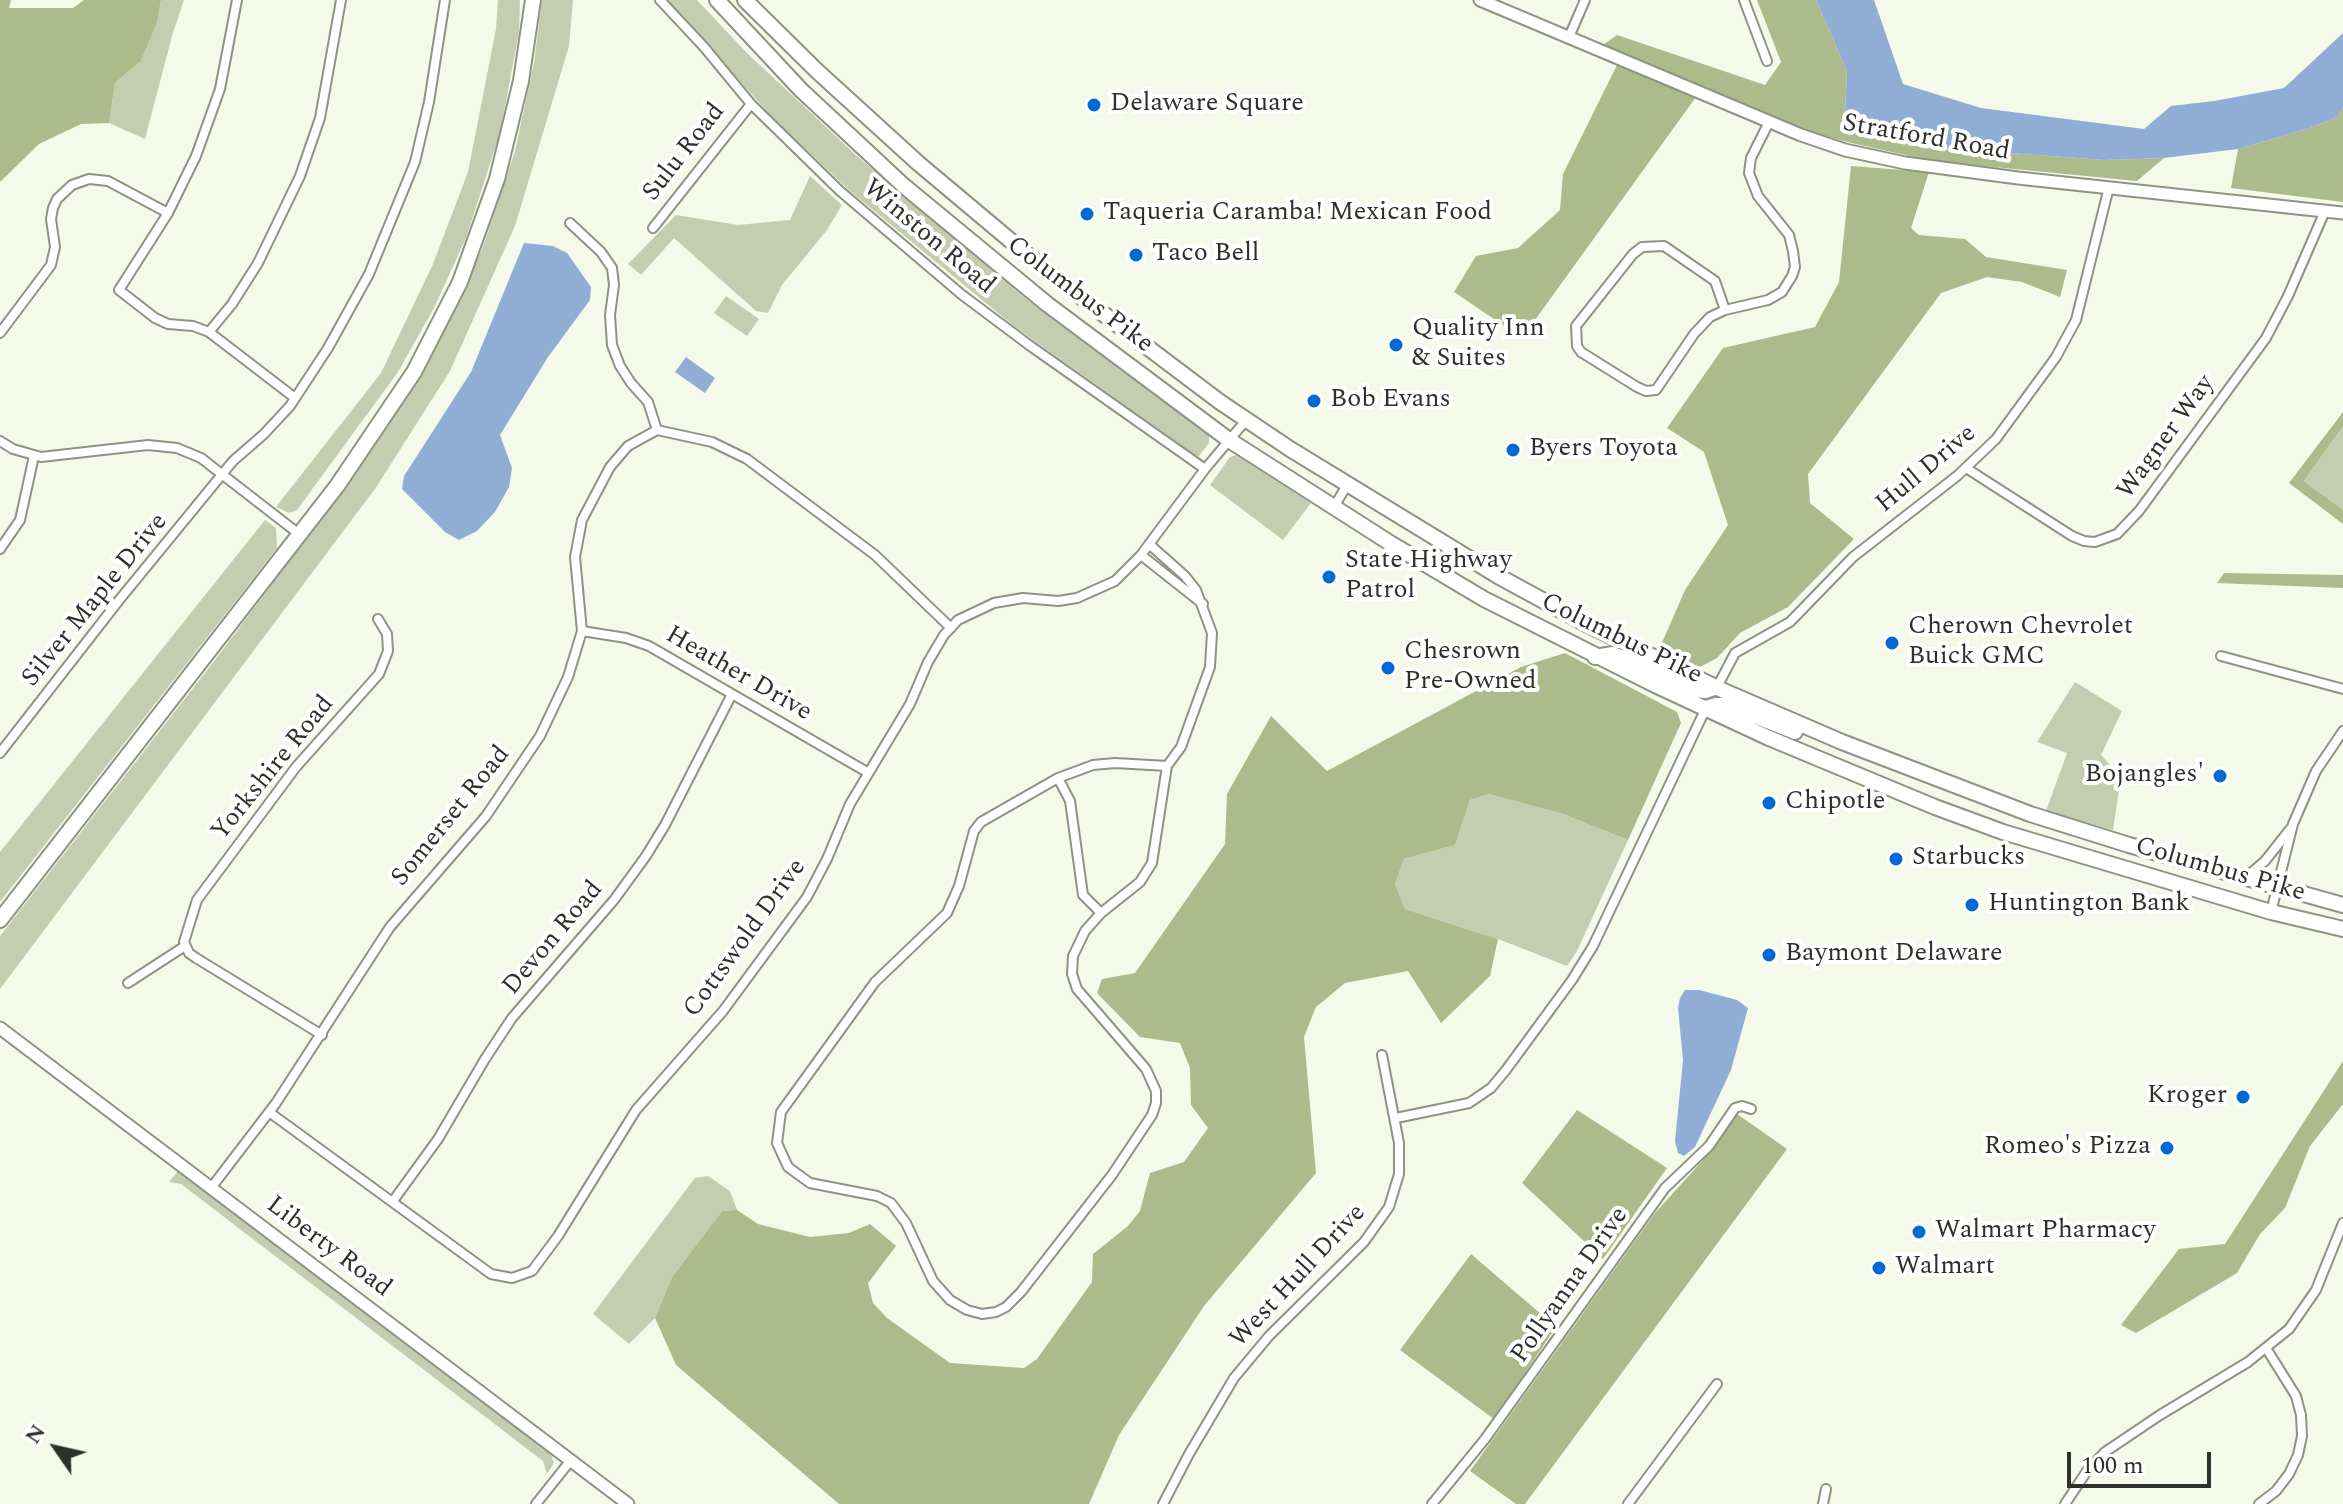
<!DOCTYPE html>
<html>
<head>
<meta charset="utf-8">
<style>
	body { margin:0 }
	#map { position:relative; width:2343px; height:1504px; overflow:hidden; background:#f4f9e9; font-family:Spectral,serif }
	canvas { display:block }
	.north { position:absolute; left:16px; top:1408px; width:80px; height:80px; -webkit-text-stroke:6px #fff; paint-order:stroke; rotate:304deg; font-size:22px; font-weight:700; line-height:32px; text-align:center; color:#2e302a }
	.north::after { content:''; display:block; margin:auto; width:28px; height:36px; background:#2e302a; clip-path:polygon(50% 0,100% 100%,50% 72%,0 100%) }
	.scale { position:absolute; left:2067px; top:1452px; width:144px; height:36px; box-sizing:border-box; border:4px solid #2e302a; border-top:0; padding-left:10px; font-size:24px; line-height:28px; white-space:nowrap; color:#2e302a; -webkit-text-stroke:6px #fff; paint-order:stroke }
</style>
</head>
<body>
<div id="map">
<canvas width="2343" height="1504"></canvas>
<div class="north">N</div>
<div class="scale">100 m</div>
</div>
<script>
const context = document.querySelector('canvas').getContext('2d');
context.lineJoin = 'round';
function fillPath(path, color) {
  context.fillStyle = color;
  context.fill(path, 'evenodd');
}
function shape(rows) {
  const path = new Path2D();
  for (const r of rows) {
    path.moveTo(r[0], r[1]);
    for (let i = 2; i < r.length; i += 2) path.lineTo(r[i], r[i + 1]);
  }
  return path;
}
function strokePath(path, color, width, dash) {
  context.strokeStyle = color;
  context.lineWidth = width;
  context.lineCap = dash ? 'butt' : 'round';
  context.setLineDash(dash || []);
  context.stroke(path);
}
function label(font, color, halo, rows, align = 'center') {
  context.font = font + ' Spectral,serif';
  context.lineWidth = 8;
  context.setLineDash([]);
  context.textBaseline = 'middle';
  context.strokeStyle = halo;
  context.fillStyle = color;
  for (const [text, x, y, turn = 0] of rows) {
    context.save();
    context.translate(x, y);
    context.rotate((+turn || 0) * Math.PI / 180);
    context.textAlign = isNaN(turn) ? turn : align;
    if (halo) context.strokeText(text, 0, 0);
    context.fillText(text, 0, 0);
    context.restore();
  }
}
fillPath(shape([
	[161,0,184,0,172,36,145,139,109,123,115,83,141,61,157,23],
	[498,0,520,0,519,32,500,133,466,238,434,308,398,372,297,510,289,513,276,507,381,373,433,264,468,172,496,29],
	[542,0,573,0,569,46,515,226,450,371,377,486,0,989,0,936,215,660,339,495,392,419,431,357,483,247,515,151,534,63],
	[667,0,697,0,746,52,857,156,1031,303,1209,436,1209,443,1198,457,1015,327,850,191,772,117],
	[810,176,842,205,827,230,782,285,768,313,756,311,674,238,641,275,628,264,676,215,738,225,790,220],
	[726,296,759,319,747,336,714,313],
	[2343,426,2343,510,2304,481],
	[1236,455,1311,503,1283,540,1210,485,1230,457],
	[265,520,276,528,277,548,0,902,0,852],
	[2075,682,2122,711,2101,755,2121,777,2113,830,2046,811,2067,753,2037,742],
	[1489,794,1563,814,1628,840,1577,951,1567,966,1498,939,1405,909,1395,884,1404,859,1455,845,1470,800],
	[178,1171,550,1452,554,1463,547,1474,543,1461,181,1184,169,1182],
	[708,1176,730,1191,737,1210,722,1211,672,1277,655,1318,629,1344,593,1314,695,1178]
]), '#c5cdb1');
fillPath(shape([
	[0,0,11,0,9,8,73,8,84,0,161,0,157,23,141,61,115,83,109,123,81,124,39,144,0,182],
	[1757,0,1816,0,1847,71,1845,113,1860,129,1913,146,2105,160,2164,158,2137,181,1932,161,1847,142,1791,126,1603,45,1617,35,1765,85,1781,62],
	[1618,63,1696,97,1522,338,1454,292,1476,256,1518,248,1560,210,1563,174],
	[2343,107,2343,202,2231,188,2238,149,2310,128,2337,117],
	[1851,166,1929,172,1911,228,1919,235,1965,239,1986,257,2067,270,2060,297,2022,282,1987,277,1941,293,1808,474,1810,503,1854,539,1788,607,1740,633,1717,658,1698,668,1661,645,1685,590,1728,525,1704,452,1667,428,1723,348,1815,327,1839,282],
	[2343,412,2343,426,2304,481,2343,510,2343,524,2289,483],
	[2224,573,2343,575,2343,588,2217,583],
	[1565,653,1677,712,1681,723,1628,840,1563,814,1489,794,1470,800,1455,845,1404,859,1395,884,1405,909,1498,939,1490,976,1441,1023,1408,971,1345,983,1316,1007,1304,1037,1316,1173,1204,1306,1119,1435,1089,1504,839,1504,676,1365,655,1318,672,1277,722,1211,737,1210,758,1224,810,1237,849,1233,870,1224,896,1246,868,1283,873,1303,887,1318,950,1363,1024,1368,1037,1359,1092,1282,1093,1254,1128,1226,1140,1211,1150,1173,1184,1162,1208,1128,1191,1105,1190,1068,1180,1043,1140,1037,1097,993,1102,979,1135,973,1225,844,1227,794,1271,716,1327,771,1521,667],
	[2343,1061,2343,1104,2310,1146,2285,1208,2260,1234,2237,1273,2136,1333,2121,1325,2179,1249,2225,1244],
	[1577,1110,1667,1168,1603,1259,1522,1183],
	[1737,1114,1787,1149,1525,1504,1516,1504,1470,1471,1655,1213,1703,1160],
	[1471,1254,1556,1327,1494,1419,1400,1350]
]), '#adba8b');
fillPath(shape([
	[1816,0,1874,0,1903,84,1981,108,2144,129,2171,106,2214,101,2284,88,2343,33,2343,107,2337,117,2310,128,2238,149,2164,158,2105,160,1913,146,1860,129,1845,113,1847,71],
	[524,243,553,246,567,253,591,287,590,300,548,357,500,435,512,468,509,487,495,512,477,531,459,540,445,532,402,489,404,476,471,372],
	[686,357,715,378,705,393,675,372],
	[1685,990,1699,990,1737,1000,1748,1008,1731,1070,1695,1147,1684,1156,1678,1153,1675,1141,1683,1060,1678,1008,1680,998]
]), '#90aed5');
const street = shape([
	[237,0,220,89,196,156,168,213,119,290,155,318,168,324,193,326,209,332,295,398],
	[660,0,704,47,751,104,840,191,961,294,1029,345,1205,469],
	[1744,0,1767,61],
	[1569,37,1585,0],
	[570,223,601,252,612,268,614,285,610,315,612,345,620,366,631,383,648,402,657,430],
	[653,228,751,104],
	[1725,310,1715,281,1664,246,1642,247,1633,254,1576,326,1577,346,1581,352,1637,387,1646,391,1656,390,1694,334,1710,317,1725,310,1768,300,1782,292,1792,276,1795,267,1793,251,1789,235,1758,196,1749,173,1751,158,1769,122],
	[209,332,232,304,258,263,300,176,320,118,341,0],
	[0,333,51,265,55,247,51,219,53,208,57,199,72,185,89,179,108,181,168,213],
	[0,441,13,449,41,457,148,445,177,448,201,458,299,534],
	[1966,468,2072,536,2084,541,2095,542,2117,534,2139,511,2266,338,2288,296,2325,211],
	[1334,507,1347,485],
	[1149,544,1185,576,1196,590,1212,633,1210,667,1181,747,1167,766,1152,863,1140,882,1101,913,1085,931,1073,956,1072,974,1077,989,1146,1069,1156,1091,1156,1103,1152,1115,1112,1175,1021,1292,1006,1307,996,1312,982,1314,967,1310,950,1300,933,1281,906,1223,891,1203,877,1196,810,1183,788,1167,777,1143,781,1112,875,982,947,913,959,886,974,831,981,822,1058,778,1093,765,1115,763,1167,766],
	[0,549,20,520,34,456],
	[1141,555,1203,604],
	[582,631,626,638,649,646,867,772],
	[2221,656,2343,689],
	[1717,687,1735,653,1790,622,1853,557,1957,476,1996,439,2056,357,2076,320,2109,187],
	[0,753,120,599,233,461,264,434,290,406,328,348,369,274,415,162,429,102,445,0],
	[1058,778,1070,801,1083,895,1101,913],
	[2246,877,2265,861,2291,828],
	[2271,912,2293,824,2316,771,2343,731],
	[128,983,185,946],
	[322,1035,196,958,189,953,184,942,197,900,226,861,296,767,379,674,388,651,387,634,378,619],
	[269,1112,491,1274,512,1278,532,1271,558,1236,636,1110,723,1011,807,897,827,859,850,804,910,704,928,662,944,635,958,620,994,603,1023,598,1058,601,1077,598,1115,581,1141,555,1205,469,1247,419],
	[1396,1118,1469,1103,1491,1088,1506,1070,1572,980,1593,946,1706,708],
	[211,1188,276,1103,390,927,486,816,540,736,568,677,582,631,575,557,582,520,610,467,628,446,657,430,712,442,747,459,875,555,951,628],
	[393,1201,438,1139,485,1059,512,1018,614,900,646,856,665,825,732,694],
	[536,1504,571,1460],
	[1163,1504,1189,1454,1234,1378,1269,1336,1364,1242,1389,1207,1399,1174,1399,1143,1382,1055],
	[1432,1504,1485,1439,1665,1188,1709,1146,1735,1108,1742,1106,1751,1109],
	[1628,1504,1717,1384],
	[1823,1504,1826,1489],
	[2065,1504,2087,1471,2105,1452,2160,1415,2248,1362,2289,1329,2316,1290,2343,1223],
	[2259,1504,2276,1491,2289,1474,2298,1455,2302,1436,2301,1415,2296,1396,2266,1348]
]);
const secondary = shape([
	[1480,0,1801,135,1845,150,1905,163,2018,178,2343,213],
	[0,1028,628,1504]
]);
const highway = shape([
	[717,0,801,90,859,144,904,186,1047,304,1229,440,1390,543,1484,599,1655,685,1769,738,1935,807,2003,832,2271,912,2343,929],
	[745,0,817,71,918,163,1036,262,1114,322,1220,402,1290,449,1498,576,1588,625,1726,692,1842,742,2030,814,2129,845,2343,905],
	[1595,657,1613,654,1696,690,1705,691,1717,687],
	[1706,708,1716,705,1727,705,1795,732],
	[0,920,337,486,414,372,460,282,497,179,521,81,533,0]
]);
strokePath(street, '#8e9384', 12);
strokePath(secondary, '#8e9384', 15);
strokePath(highway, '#8e9384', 18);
strokePath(street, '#fff', 8);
strokePath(secondary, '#fff', 11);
strokePath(highway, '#fff', 14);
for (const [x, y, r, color] of [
	[1094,105,8,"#006ad2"],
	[1087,214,8,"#006ad2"],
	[1136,255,8,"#006ad2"],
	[1396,345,8,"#006ad2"],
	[1314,401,8,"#006ad2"],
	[1513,450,8,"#006ad2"],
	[1329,577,8,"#006ad2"],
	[1892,643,8,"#006ad2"],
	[1388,668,8,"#006ad2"],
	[2220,776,8,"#006ad2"],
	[1769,803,8,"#006ad2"],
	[1896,859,8,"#006ad2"],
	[1972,905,8,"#006ad2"],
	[1769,955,8,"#006ad2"],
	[2243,1097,8,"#006ad2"],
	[2167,1148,8,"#006ad2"],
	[1919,1232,8,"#006ad2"],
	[1879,1268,8,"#006ad2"]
]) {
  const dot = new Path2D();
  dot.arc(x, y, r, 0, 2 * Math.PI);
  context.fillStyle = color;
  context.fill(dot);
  strokePath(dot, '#fff', 3);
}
label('26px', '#2e302a', '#fff', [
	["Delaware Square",1110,105],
	["Taqueria Caramba! Mexican Food",1103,214],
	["Taco Bell",1152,255],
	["Quality Inn",1412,330],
	["& Suites",1412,360],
	["Bob Evans",1330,401],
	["Byers Toyota",1529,450],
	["State Highway",1345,562],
	["Patrol",1345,592],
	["Cherown Chevrolet",1908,628],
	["Buick GMC",1908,658],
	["Chesrown",1404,653],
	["Pre-Owned",1404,683],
	["Bojangles'",2204,776,"right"],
	["Chipotle",1785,803],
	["Starbucks",1912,859],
	["Huntington Bank",1988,905],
	["Baymont Delaware",1785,955],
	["Kroger",2227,1097,"right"],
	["Romeo's Pizza",2151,1148,"right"],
	["Walmart Pharmacy",1935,1232],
	["Walmart",1895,1268]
], 'left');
label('26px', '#2e302a', '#fff', [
	["Stratford Road",1926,139,10],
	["Sulu Road",685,153,-52],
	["Winston Road",928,238,40],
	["Columbus Pike",1079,296,37],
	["Wagner Way",2167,438,-54],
	["Hull Drive",1927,470,-40],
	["Silver Maple Drive",96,601,-51],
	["Columbus Pike",1621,640,26],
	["Heather Drive",738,675,30],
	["Yorkshire Road",274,769,-51],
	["Somerset Road",452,817,-51],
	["Columbus Pike",2220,871,16],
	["Devon Road",554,939,-50],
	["Cottswold Drive",746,939,-54],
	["Liberty Road",328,1248,37],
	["West Hull Drive",1299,1277,-47],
	["Pollyanna Drive",1571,1286,-55]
]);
</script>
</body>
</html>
